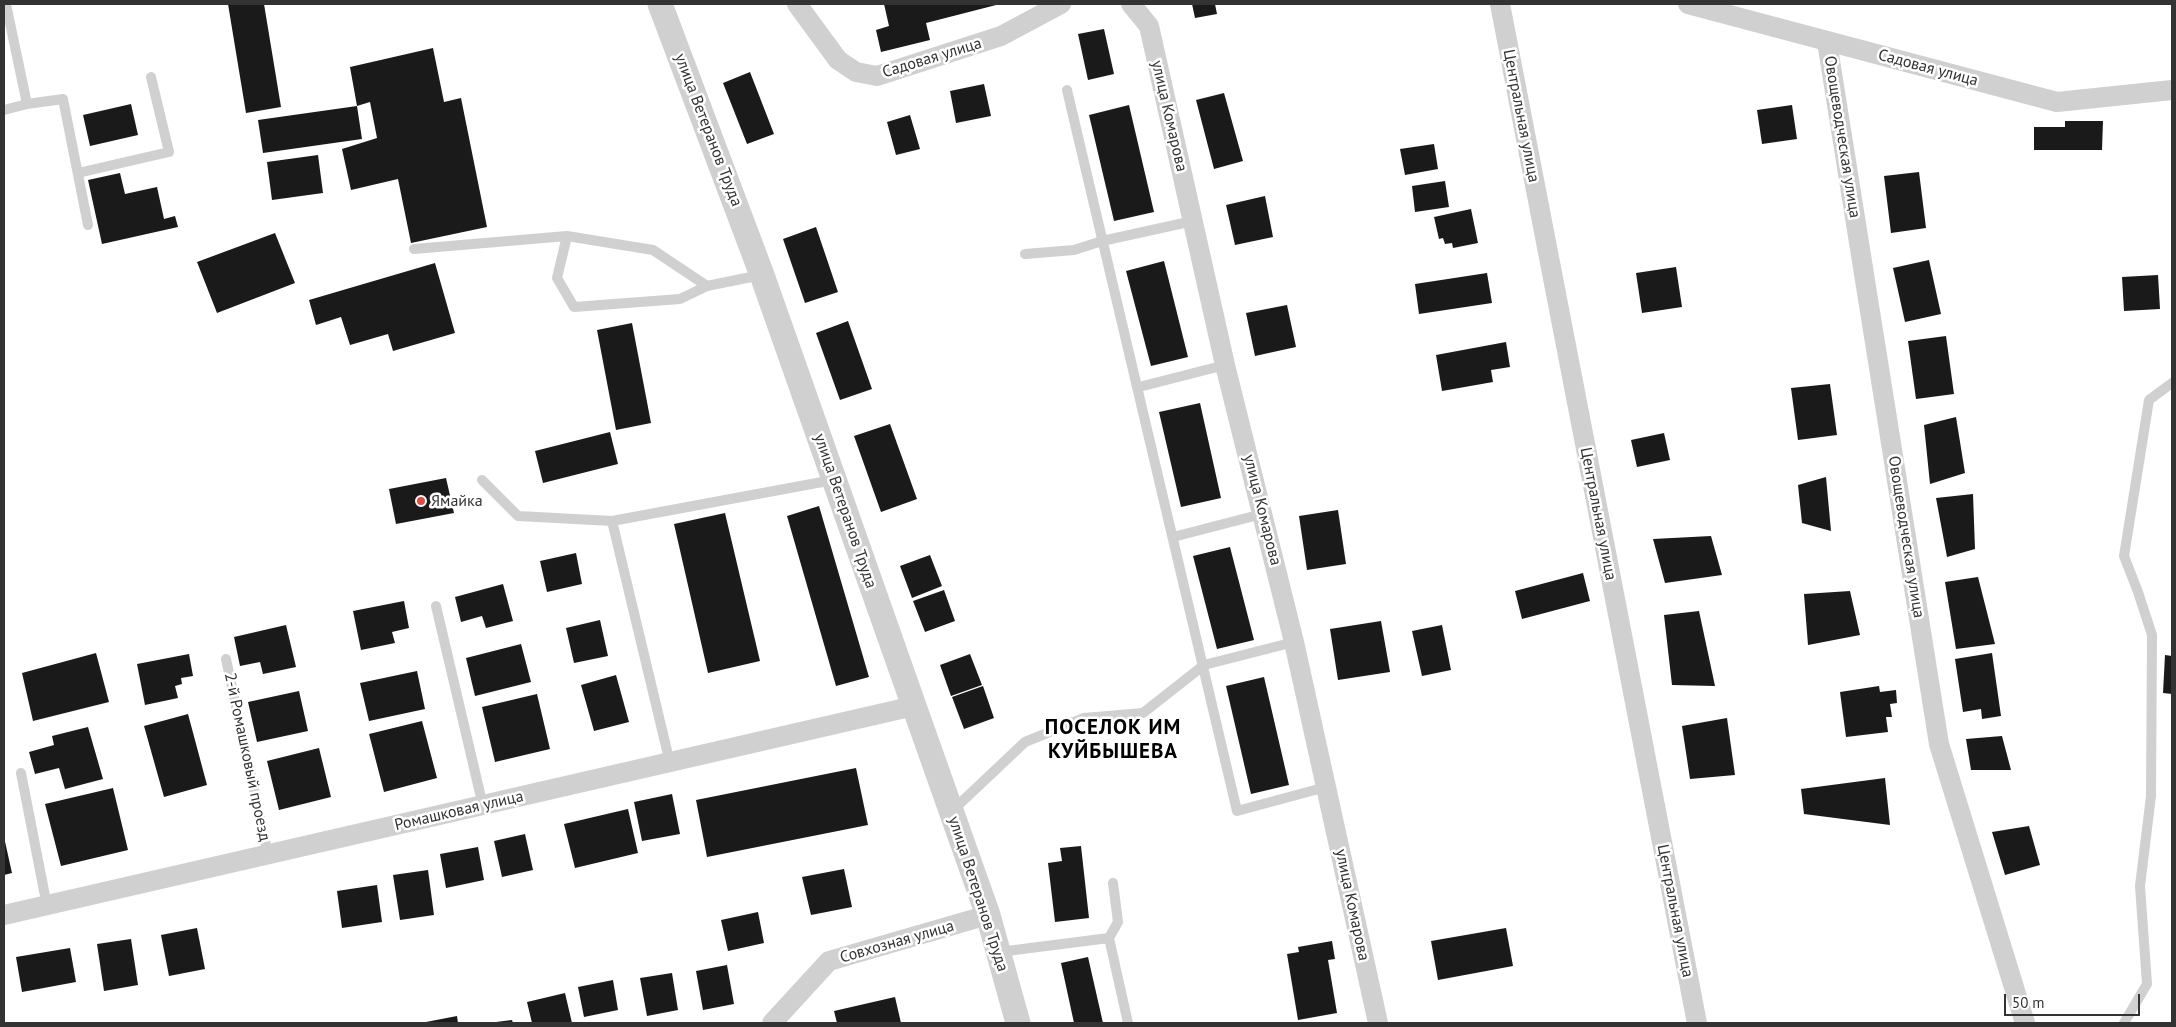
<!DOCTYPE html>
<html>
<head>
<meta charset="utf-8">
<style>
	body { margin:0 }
	#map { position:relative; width:2176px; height:1027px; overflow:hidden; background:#fff; font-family:"PT Sans",sans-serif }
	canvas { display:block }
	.frame { position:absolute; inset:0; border:5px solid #333; pointer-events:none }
	.scale { position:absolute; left:2004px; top:994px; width:136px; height:22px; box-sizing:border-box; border:2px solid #333; border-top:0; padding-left:6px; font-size:15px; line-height:18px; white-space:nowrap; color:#333; -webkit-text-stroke:4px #fff; paint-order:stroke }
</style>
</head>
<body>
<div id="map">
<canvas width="2176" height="1027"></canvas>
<div class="frame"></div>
<div class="scale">50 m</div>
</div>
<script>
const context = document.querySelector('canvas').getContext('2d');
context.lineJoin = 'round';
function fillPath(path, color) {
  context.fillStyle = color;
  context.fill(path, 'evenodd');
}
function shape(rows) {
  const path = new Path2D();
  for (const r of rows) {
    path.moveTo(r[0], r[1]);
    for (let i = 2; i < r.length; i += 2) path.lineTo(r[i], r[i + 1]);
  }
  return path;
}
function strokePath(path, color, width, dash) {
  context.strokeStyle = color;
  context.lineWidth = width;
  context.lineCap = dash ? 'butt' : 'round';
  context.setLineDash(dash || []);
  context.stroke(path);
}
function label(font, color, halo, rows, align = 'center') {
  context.font = font + ' "PT Sans",sans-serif';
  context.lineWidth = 5;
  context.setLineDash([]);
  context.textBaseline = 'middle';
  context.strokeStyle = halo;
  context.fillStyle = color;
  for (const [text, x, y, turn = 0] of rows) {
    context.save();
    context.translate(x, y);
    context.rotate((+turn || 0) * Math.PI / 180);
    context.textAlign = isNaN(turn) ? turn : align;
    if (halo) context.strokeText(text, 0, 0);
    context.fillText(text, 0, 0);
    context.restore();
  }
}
fillPath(shape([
	[228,4,264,4,281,107,246,113],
	[884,4,1000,4,926,23,930,40,881,52,876,30,889,26],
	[1192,4,1215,4,1217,14,1195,18],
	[1104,29,1114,74,1088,80,1078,34],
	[433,48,444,102,461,98,487,227,411,243,398,179,351,190,342,149,377,138,370,102,357,106,350,67],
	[750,72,774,134,747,144,723,83],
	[984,84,991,116,956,123,950,91],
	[1224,93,1243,161,1214,169,1196,100],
	[131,104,138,135,90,146,83,115],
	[1129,105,1154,212,1114,221,1089,115],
	[1792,105,1797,139,1762,144,1757,110],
	[357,106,362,139,263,153,258,120],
	[910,115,920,149,896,155,887,122],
	[2065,121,2103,121,2102,150,2034,150,2034,127,2065,127],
	[1434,144,1438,169,1405,175,1400,149],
	[318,155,323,193,272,200,267,162],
	[1919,172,1926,228,1891,233,1884,176],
	[120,173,125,194,157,187,164,219,175,216,178,227,102,244,88,180],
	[1445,181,1449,207,1415,212,1412,186],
	[1265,196,1273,237,1235,245,1226,205],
	[1471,209,1478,243,1453,248,1452,243,1445,244,1443,238,1439,239,1434,217],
	[816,227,838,292,805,303,783,239],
	[275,233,295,283,217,313,197,262],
	[1929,260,1941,314,1905,322,1893,268],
	[1164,261,1188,357,1151,366,1126,271],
	[435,263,455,333,393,351,388,334,350,345,341,317,316,325,309,300],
	[1676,267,1682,307,1642,313,1636,273],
	[1487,273,1492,303,1419,314,1415,284],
	[2158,275,2160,309,2124,311,2122,277],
	[1287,305,1296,347,1255,356,1246,313],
	[848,321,872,389,840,400,816,333],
	[632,323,651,423,616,430,597,330],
	[1946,336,1954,394,1916,399,1908,341],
	[1506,342,1510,367,1491,370,1493,382,1442,391,1436,355],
	[1830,384,1837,435,1798,440,1791,388],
	[1200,403,1221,498,1181,507,1159,412],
	[1956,417,1965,473,1930,484,1924,425],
	[890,424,917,499,881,512,854,436],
	[610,432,618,464,543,483,535,451],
	[1664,433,1670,460,1637,467,1631,440],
	[1826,477,1831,531,1802,523,1798,485],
	[446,478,454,513,396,524,389,489],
	[1973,494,1975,549,1947,557,1936,498],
	[819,506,869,677,836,686,787,516],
	[1338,510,1346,564,1307,570,1299,516],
	[725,513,760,661,708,673,674,524],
	[1711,536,1722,575,1665,583,1653,539],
	[1230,547,1254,640,1217,649,1193,556],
	[576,553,582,584,547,592,540,561],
	[930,555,942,586,912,598,900,566],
	[1583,573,1590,601,1522,619,1515,591],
	[1978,577,1995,644,1956,649,1945,582],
	[503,584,513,621,486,628,482,616,461,622,455,597],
	[944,590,955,621,925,632,913,601],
	[1850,591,1860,635,1808,645,1804,594],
	[404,601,409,628,392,632,395,643,361,650,353,611],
	[1699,611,1715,686,1672,685,1664,615],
	[600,620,608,656,574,663,566,628],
	[1381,621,1390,672,1338,680,1330,629],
	[286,625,296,667,263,674,260,662,240,666,234,637],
	[1442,625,1451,670,1422,676,1412,631],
	[521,644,531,682,475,696,466,658],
	[96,653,109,702,33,721,22,673],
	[1992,653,2001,716,1982,719,1981,709,1963,712,1955,659],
	[189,654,193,676,181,678,182,684,175,686,178,698,145,705,137,664],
	[970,654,982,685,951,696,940,665],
	[2165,655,2172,656,2172,694,2163,693],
	[417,671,425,709,369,721,360,683],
	[616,675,629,722,594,731,581,685],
	[1264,677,1289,785,1251,794,1226,686],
	[983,686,994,718,964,729,952,697],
	[1879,686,1880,692,1896,690,1897,703,1890,704,1892,717,1886,717,1888,732,1846,737,1840,692],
	[299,691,308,731,257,742,248,702],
	[537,694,550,749,495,762,482,707],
	[188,714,207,785,164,797,144,726],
	[1727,718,1735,775,1690,779,1682,726],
	[422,721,437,778,384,792,369,734],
	[88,727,103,779,65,789,59,768,35,774,29,752,54,745,52,736],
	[2002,736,2011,770,1971,770,1966,739],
	[319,748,331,797,279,810,267,761],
	[856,768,868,825,707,857,696,800],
	[1885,778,1890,825,1804,814,1801,789],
	[113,788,128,850,61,866,45,804],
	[672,794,680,834,642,841,634,802],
	[628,809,638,853,575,868,564,824],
	[2029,826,2040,865,2005,875,1992,832],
	[525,834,533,870,502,877,494,841],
	[4,837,12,873,4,875],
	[1081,846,1089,918,1055,922,1048,863,1062,861,1060,848],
	[478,847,484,880,446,888,440,854],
	[844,869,852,907,811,915,802,877],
	[428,870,434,915,400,920,393,875],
	[377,885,382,922,342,928,337,891],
	[758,912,764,943,728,951,721,920],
	[197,928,205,969,169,976,161,935],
	[1506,928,1513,966,1438,980,1431,941],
	[131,939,138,985,104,991,97,944],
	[1332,941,1335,959,1328,960,1337,1013,1298,1020,1287,954,1299,952,1298,947],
	[70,948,76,982,22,992,16,957],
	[1088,957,1103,1023,1074,1023,1061,963],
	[727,965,734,1004,703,1010,696,971],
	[672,973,678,1010,647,1016,640,978],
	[613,980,618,1010,584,1017,578,987],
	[565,993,572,1023,532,1023,527,1002],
	[895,997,901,1023,837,1023,834,1011],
	[457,1016,458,1023,426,1023,426,1022],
	[512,1020,513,1023,496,1023,496,1022]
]), '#1a1a1a');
strokePath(shape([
	[1067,90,1237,811,1326,787],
	[27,104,63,99,88,225],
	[4,110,27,104,6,4],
	[78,173,169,152,151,77],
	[567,236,557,278,574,307,680,299,707,286],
	[414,249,567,236,653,250,707,286,761,275],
	[1025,254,1074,250,1102,241,1193,221],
	[1139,387,1225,365],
	[482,480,518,516,612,521,833,480],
	[612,521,670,763],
	[1173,537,1262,514],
	[436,606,483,806],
	[226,659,268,855],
	[21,773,47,906],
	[952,811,1025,742,1084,718,1143,713,1204,665,1294,642],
	[1109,938,1118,922,1113,883],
	[999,952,1109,938,1128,1023],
	[2124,1023,2147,984,2140,886,2151,796,2152,635,2138,592,2124,556,2149,400,2172,383]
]), '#d0d0d0', 10);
strokePath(shape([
	[797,4,838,60,856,72,877,76,1001,36,1061,4],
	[1131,4,1149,26,1225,365,1294,642,1378,1023],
	[1500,4,1697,1023],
	[1688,4,2057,102,2172,90],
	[1827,42,1939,744,2025,1023],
	[4,915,914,706],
	[772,1023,829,961,988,915]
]), '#d0d0d0', 20);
strokePath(shape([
	[660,4,762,275,914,706,988,915,1018,1023]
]), '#d0d0d0', 25);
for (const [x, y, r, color] of [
	[421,501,5,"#d94e45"]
]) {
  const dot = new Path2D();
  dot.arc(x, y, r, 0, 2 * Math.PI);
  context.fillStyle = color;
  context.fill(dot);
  strokePath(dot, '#fff', 2);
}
label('16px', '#333', '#fff', [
	["Садовая улица",932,58,-17],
	["Садовая улица",1928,68,15],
	["улица Комарова",1169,116,77],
	["Центральная улица",1521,116,79],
	["улица Ветеранов Труда",708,130,69],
	["Овощеводческая улица",1842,137,81],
	["улица Комарова",1262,510,76],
	["улица Ветеранов Труда",845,511,71],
	["Центральная улица",1598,514,79],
	["Овощеводческая улица",1906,537,81],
	["2-й Ромашковый проезд",247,757,78],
	["Ромашковая улица",459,811,-13],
	["улица Ветеранов Труда",978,894,72],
	["улица Комарова",1352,905,78],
	["Центральная улица",1675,911,79],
	["Совхозная улица",897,942,-16]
]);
label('16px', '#333', '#fff', [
	["Ямайка",431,501]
], 'left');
context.letterSpacing = '1px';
label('bold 21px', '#000', '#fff', [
	["ПОСЕЛОК ИМ",1113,728],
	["КУЙБЫШЕВА",1113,752]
]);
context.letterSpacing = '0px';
</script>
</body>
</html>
